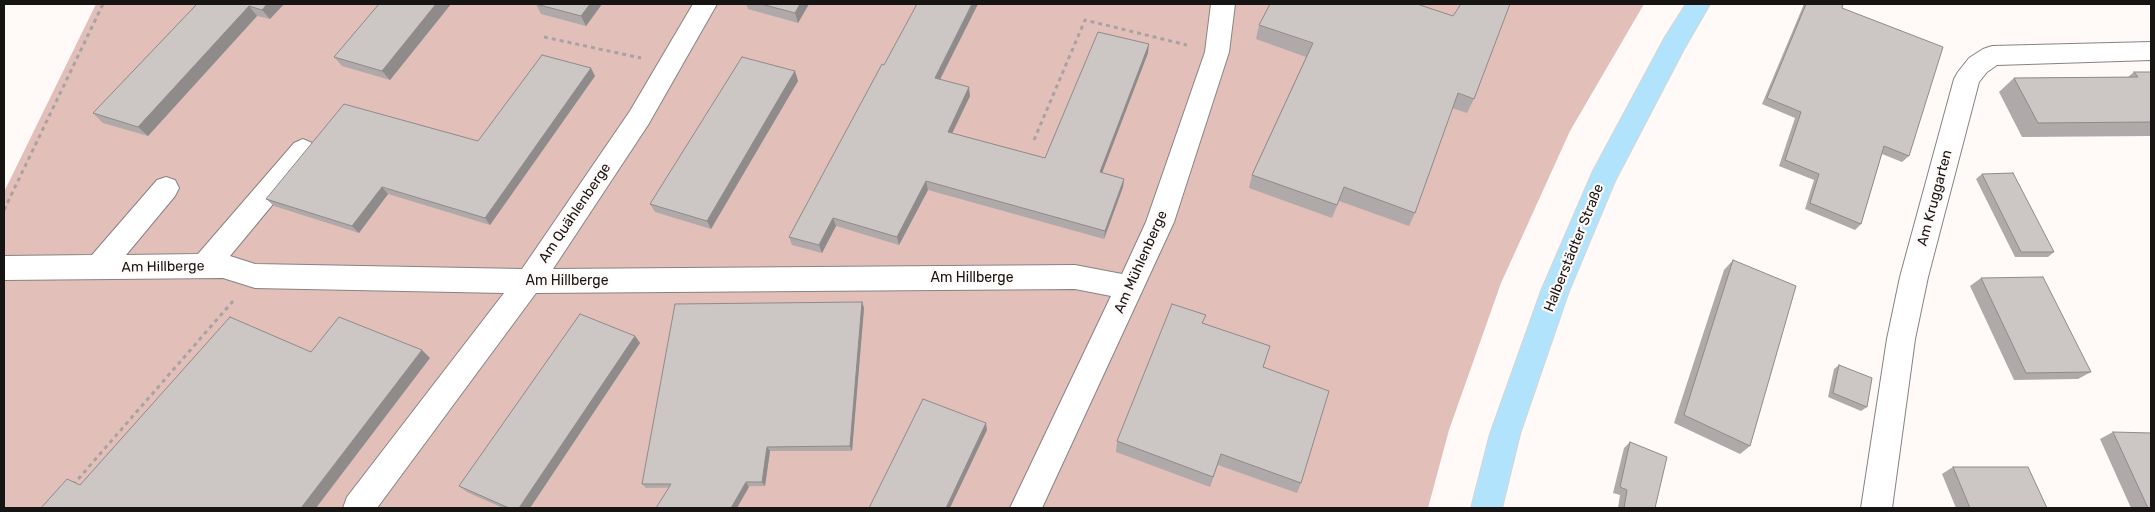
<!DOCTYPE html>
<html>
<head>
<meta charset="utf-8">
<style>
	body { margin:0 }
	#map { position:relative; width:2155px; height:512px; overflow:hidden; background:#fff9f8; font-family:Rubik,sans-serif }
	canvas { display:block }
	.frame { position:absolute; inset:0; border:5px solid #171514; pointer-events:none }
</style>
</head>
<body>
<div id="map">
<canvas width="2155" height="512"></canvas>
<div class="frame"></div>
</div>
<script>
const context = document.querySelector('canvas').getContext('2d');
context.lineJoin = 'round';
function fillPath(path, color) {
  context.fillStyle = color;
  context.fill(path, 'evenodd');
}
function shape(rows) {
  const path = new Path2D();
  for (const r of rows) {
    path.moveTo(r[0], r[1]);
    for (let i = 2; i < r.length; i += 2) path.lineTo(r[i], r[i + 1]);
  }
  return path;
}
function strokePath(path, color, width, dash) {
  context.strokeStyle = color;
  context.lineWidth = width;
  context.lineCap = dash ? 'butt' : 'round';
  context.setLineDash(dash || []);
  context.stroke(path);
}
function label(font, color, halo, rows, align = 'center') {
  context.font = font + ' Rubik,sans-serif';
  context.lineWidth = 4.5;
  context.setLineDash([]);
  context.textBaseline = 'middle';
  context.strokeStyle = halo;
  context.fillStyle = color;
  for (const [text, x, y, turn = 0] of rows) {
    context.save();
    context.translate(x, y);
    context.rotate((+turn || 0) * Math.PI / 180);
    context.textAlign = isNaN(turn) ? turn : align;
    if (halo) context.strokeText(text, 0, 0);
    context.fillText(text, 0, 0);
    context.restore();
  }
}
fillPath(shape([
	[96,4,1644,4,1570,131,1501,283,1449,430,1428,508,4,508,4,192]
]), '#e2bfb9');
const minor = shape([
	[693,4,717,4,648,125,553,269,1075,265,1122,274,1146,222,1205,52,1211,4,1235,4,1229,52,1174,222,1042,508,1010,508,1111,296,1075,289,536,293,377,508,343,508,347,497,504,293,255,288,223,278,4,280,4,256,92,255,157,180,166,177,175,180,179,188,175,196,126,255,198,254,294,143,303,139,312,143,316,150,312,157,230,256,255,264,522,269,630,111,693,4],
	[2151,42,2151,60,1997,65,1987,72,1979,82,1928,277,1915,339,1892,508,1861,508,1887,339,1900,277,1954,79,1958,72,1969,58,1983,49,1992,46,2151,42]
]);
const major = shape([
	[1686,4,1710,4,1684,49,1615,181,1569,291,1520,434,1502,508,1471,508,1490,434,1541,291,1593,171,1665,37,1686,4]
]);
strokePath(minor, '#888382', 2);
strokePath(major, '#d5d5d5', 2);
strokePath(shape([
	[544,37,641,58],
	[1034,140,1085,20,1187,45],
	[4,210,103,4],
	[73,485,233,301]
]), '#a7a3a2', 3, [4, 4]);
fillPath(minor, '#fff');
fillPath(major, '#b1e4fc');
fillPath(shape([
	[197,4,284,4,270,19,257,16,148,136,103,123,93,113],
	[379,4,451,4,390,80,342,66,334,57],
	[536,4,602,4,586,26,541,14],
	[746,4,809,4,798,23,748,9],
	[978,4,940,80,970,96,952,133,1045,158,1148,53,1102,173,1124,179,1123,187,1104,239,928,190,899,245,836,226,822,253,792,245,789,237,884,65],
	[1804,4,1843,4,1842,8,1909,156,1902,162,1882,154,1861,224,1855,230,1805,209,1814,180,1779,166,1795,118,1762,104],
	[1259,25,1474,99,1467,113,1452,108,1415,213,1409,226,1339,201,1332,218,1249,188,1252,175,1306,57,1256,39],
	[795,71,798,81,711,229,655,212,650,204],
	[2134,72,2151,72,2151,136,2022,137,1999,92,2014,78,2128,77],
	[595,76,490,225,388,194,359,233,274,206,266,199,478,141],
	[1982,174,2054,252,2048,257,2015,257,1976,179],
	[1733,260,1750,446,1740,454,1674,423,1724,270],
	[1981,278,2091,372,2078,379,2014,380,1970,286],
	[862,302,864,308,852,451,770,451,765,486,646,488,642,484],
	[1204,323,1263,367,1301,483,1297,493,1218,465,1210,487,1116,452,1117,441],
	[635,336,640,343,530,508,503,508,467,492,459,486],
	[1839,365,1867,407,1861,411,1828,397,1834,369],
	[2113,432,2151,508,2131,508,2100,439],
	[1630,442,1655,508,1618,508,1620,495,1613,493,1624,448],
	[1953,467,2047,508,1956,508,1942,474]
]), '#afaaa9');
fillPath(shape([
	[267,4,284,4,270,19,262,10],
	[436,4,451,4,390,80,382,71],
	[590,4,602,4,586,26,581,16],
	[800,4,809,4,798,23,795,13],
	[972,4,978,4,936,87,935,78],
	[249,6,257,16,148,136,138,127],
	[1149,44,1148,53,1099,181,1100,172],
	[591,68,595,76,490,225,485,218],
	[795,71,798,81,711,229,707,221],
	[969,87,970,96,949,140,948,132],
	[1124,179,1123,187,1104,239,1105,231],
	[926,181,928,190,899,245,897,237],
	[382,187,388,194,359,233,352,226],
	[833,218,836,226,822,253,819,245],
	[862,302,864,308,852,451,850,446],
	[635,336,640,343,530,508,519,508],
	[422,350,430,358,316,508,301,508],
	[986,423,987,430,950,508,946,508],
	[767,447,770,451,765,486,762,482],
	[746,482,749,487,737,508,731,508]
]), '#8f8b8a');
const building = shape([
	[197,4,267,4,262,10,249,6,138,127,93,113,197,4],
	[379,4,436,4,382,71,334,57,379,4],
	[536,4,590,4,581,16,536,4],
	[761,4,800,4,795,13,761,4],
	[917,4,972,4,935,78,969,87,948,132,1045,158,1098,32,1149,44,1100,172,1124,179,1105,231,926,181,897,237,833,218,819,245,789,237,882,64,884,65,917,4],
	[1270,4,1417,4,1453,16,1461,4,1510,4,1474,99,1458,93,1415,213,1344,187,1337,205,1252,175,1313,43,1259,25,1270,4],
	[1806,4,1843,4,1842,8,1943,47,1909,156,1884,146,1861,224,1810,203,1819,174,1785,160,1801,112,1767,98,1806,4],
	[542,55,591,68,485,218,382,187,352,226,266,199,344,104,478,141,542,55],
	[742,57,795,71,707,221,650,204,742,57],
	[2134,72,2151,72,2151,122,2038,123,2014,78,2138,77,2134,72],
	[2013,173,2054,252,2021,252,1982,174,2013,173],
	[1733,260,1796,286,1750,446,1684,415,1733,260],
	[2043,277,2091,372,2026,373,1981,278,2043,277],
	[862,302,850,446,767,447,762,482,746,482,731,508,656,508,671,484,642,484,675,304,862,302],
	[1172,304,1206,315,1202,323,1270,346,1263,367,1329,391,1301,483,1221,454,1213,477,1117,441,1172,304],
	[580,314,635,336,519,508,509,508,459,486,580,314],
	[230,317,311,352,339,317,422,350,301,508,41,508,67,479,80,485,230,317],
	[1839,365,1872,378,1867,407,1833,393,1839,365],
	[923,399,986,423,946,508,869,508,923,399],
	[2113,432,2151,433,2151,508,2148,508,2113,432],
	[1630,442,1667,457,1655,508,1624,508,1627,490,1620,487,1630,442],
	[1953,467,2028,467,2047,508,1970,508,1953,467]
]);
fillPath(building, '#ccc6c5');
strokePath(building, '#8f8b8a', 1);
label('14px', '#171514', '#fff9f8', [
	["Am Kruggarten",1935,198,-75],
	["Am Quählenberge",575,213,-56],
	["Halberstädter Straße",1574,248,-68],
	["Am Mühlenberge",1141,262,-66],
	["Am Hillberge",163,267,-1],
	["Am Hillberge",972,278],
	["Am Hillberge",567,281]
]);
</script>
</body>
</html>
